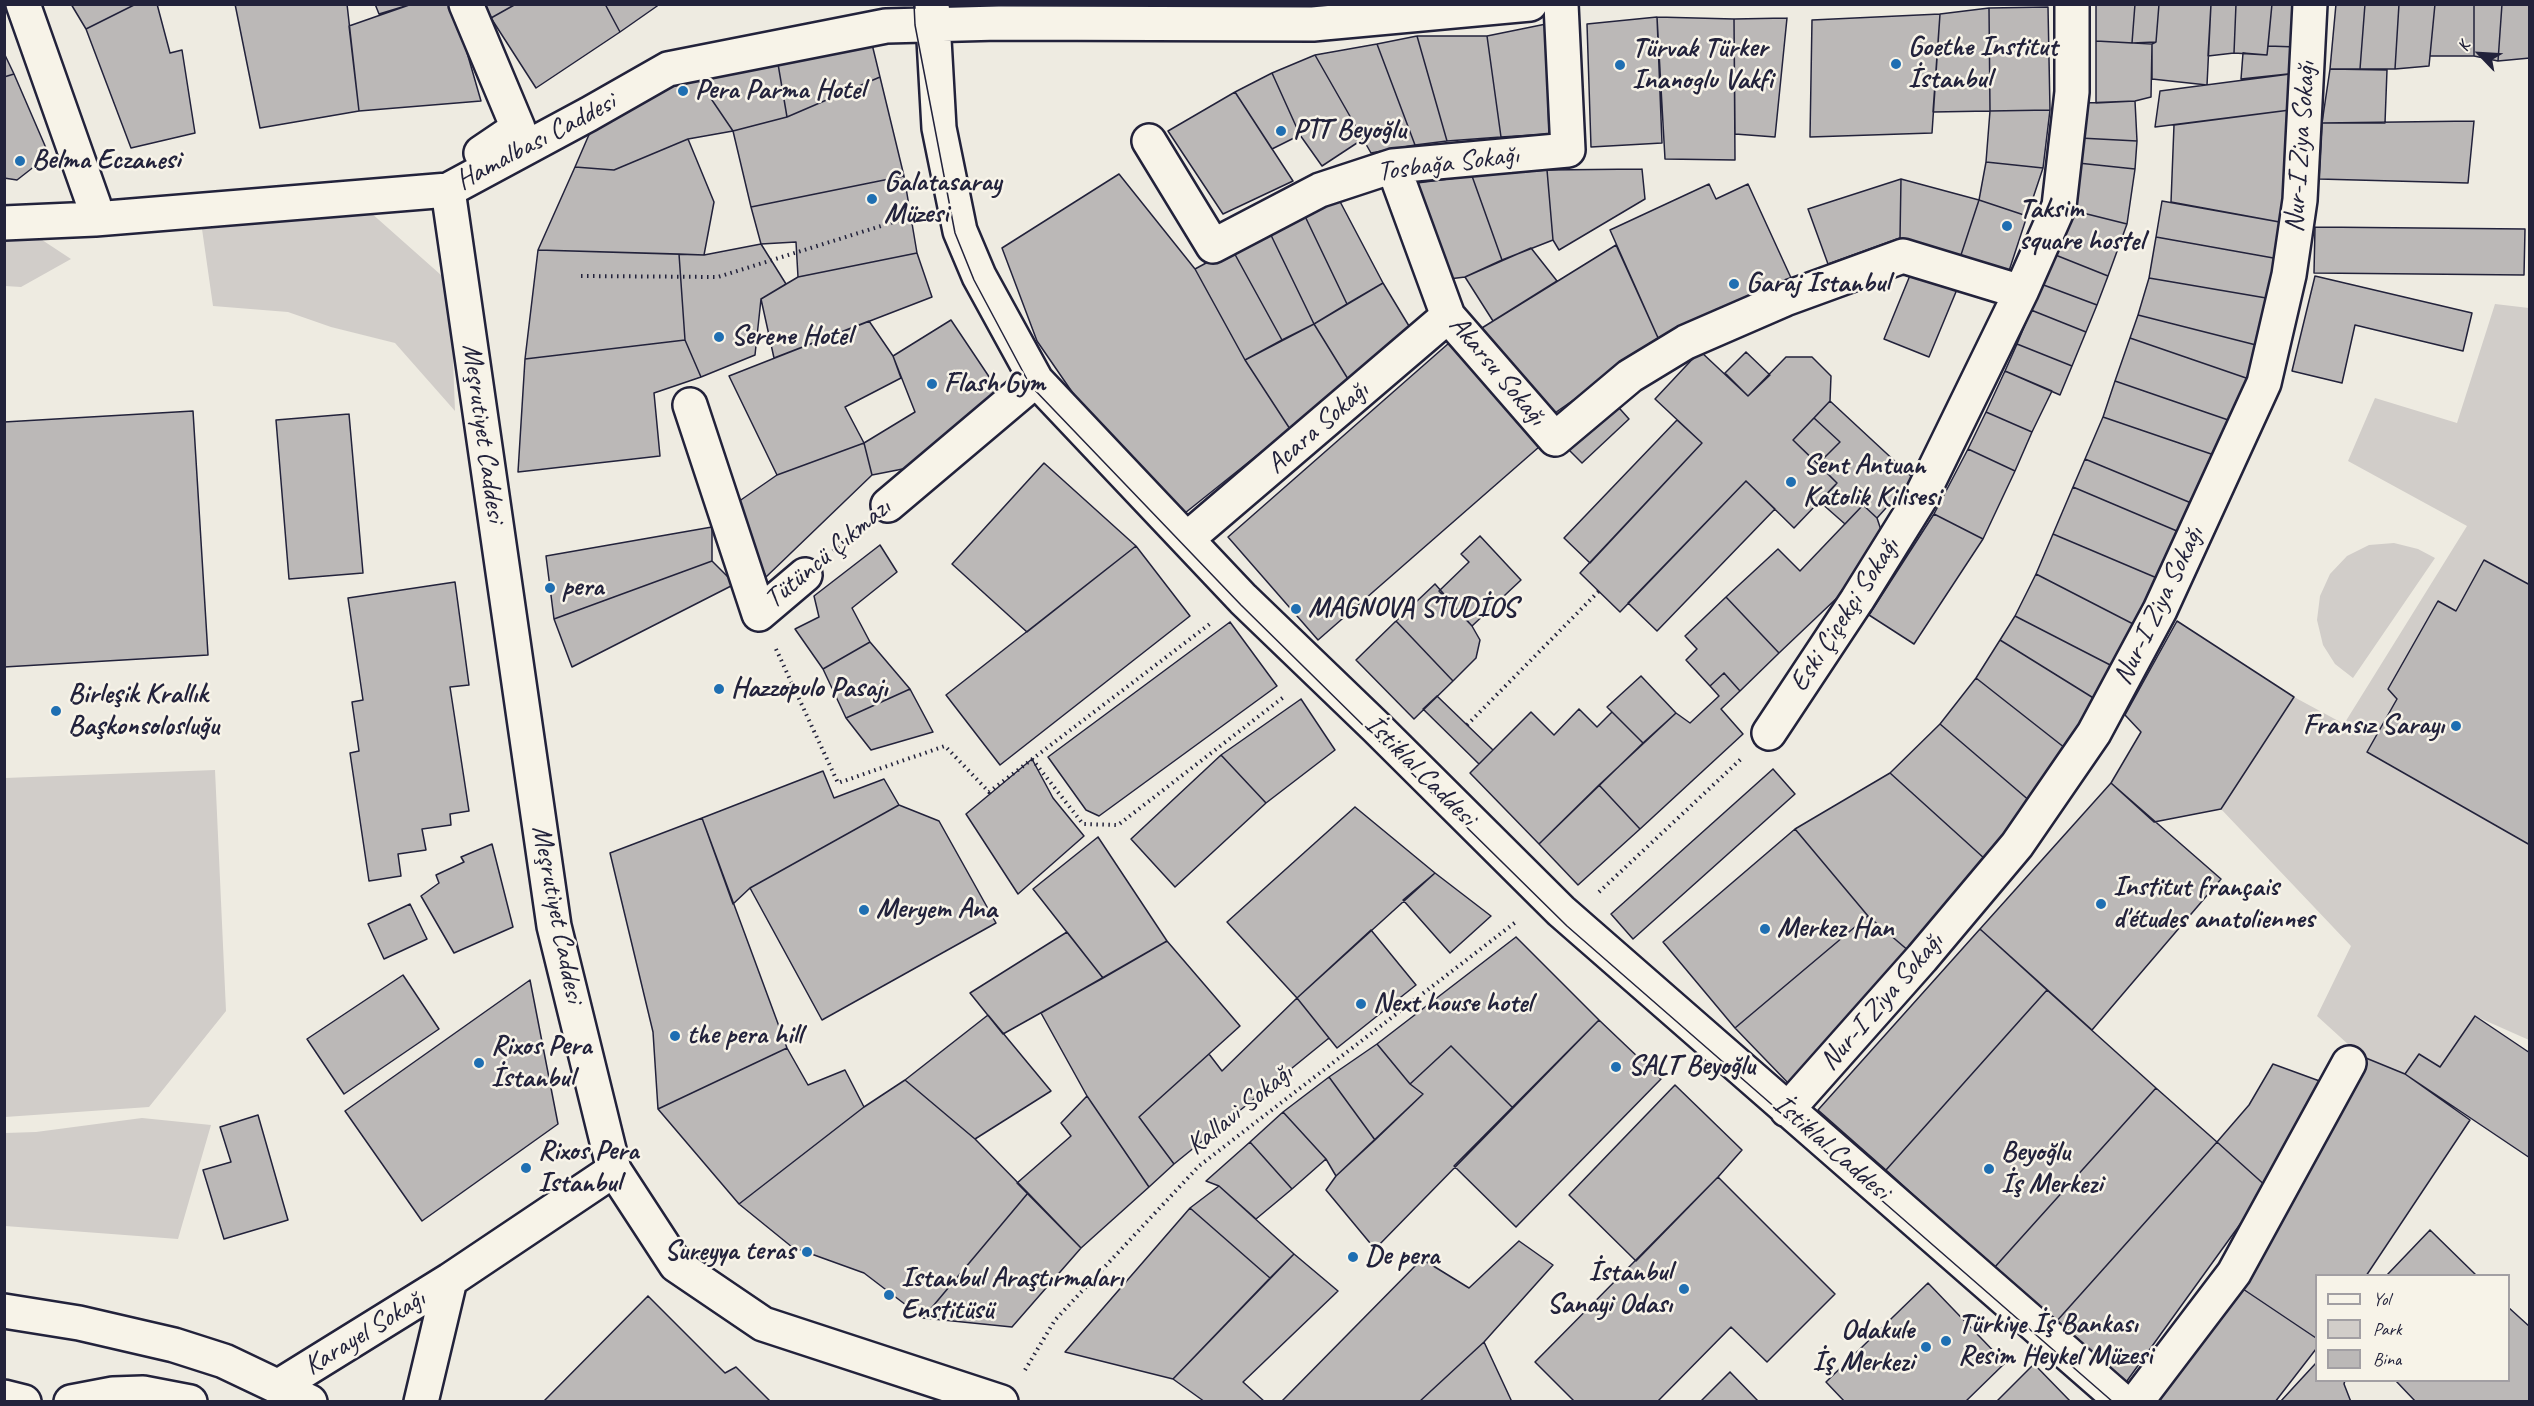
<!DOCTYPE html>
<html>
<head>
<meta charset="utf-8">
<style>
	body { margin:0 }
	#map { position:relative; width:2534px; height:1406px; overflow:hidden; background:#eeebe1; font-family:Caveat,sans-serif }
	canvas { display:block }
	.frame { position:absolute; inset:0; border:6px solid #22223b; pointer-events:none }
	.legend { position:absolute; left:2315px; top:1274px; width:195px; height:108px; box-sizing:border-box; background:#f7f3e8; border:2px solid #a29fa3; margin:0; padding:8px 10px; list-style:none; font-size:18px; color:#22223b }
	.legend li { display:flex; align-items:center; gap:12px; height:30px }
	.legend b { width:30px; border:2px solid #a29fa3 }
	.north { position:absolute; left:2450px; top:24px; width:60px; height:60px; -webkit-text-stroke:4px #f7f3e8; paint-order:stroke; rotate:295deg; font-size:16px; font-weight:700; line-height:24px; text-align:center; color:#22223b }
	.north::after { content:''; display:block; margin:auto; width:21px; height:27px; background:#22223b; clip-path:polygon(50% 0,100% 100%,50% 72%,0 100%) }
</style>
</head>
<body>
<div id="map">
<canvas width="2534" height="1406"></canvas>
<div class="frame"></div>
<ul class="legend">
<li><b style="height:8px;background:#f7f3e8"></b>Yol</li>
<li><b style="height:16px;background:#d1cdc9"></b>Park</li>
<li><b style="height:16px;background:#bbb8b7"></b>Bina</li>
</ul>
<div class="north">K</div>
</div>
<script>
const context = document.querySelector('canvas').getContext('2d');
context.lineJoin = 'round';
function fillPath(path, color) {
  context.fillStyle = color;
  context.fill(path, 'evenodd');
}
function shape(rows) {
  const path = new Path2D();
  for (const r of rows) {
    path.moveTo(r[0], r[1]);
    for (let i = 2; i < r.length; i += 2) path.lineTo(r[i], r[i + 1]);
  }
  return path;
}
function strokePath(path, color, width, dash) {
  context.strokeStyle = color;
  context.lineWidth = width;
  context.lineCap = dash ? 'butt' : 'round';
  context.setLineDash(dash || []);
  context.stroke(path);
}
function label(font, color, halo, rows, align = 'center') {
  context.font = font + ' Caveat,sans-serif';
  context.lineWidth = 5;
  context.setLineDash([]);
  context.textBaseline = 'middle';
  context.strokeStyle = halo;
  context.fillStyle = color;
  for (const [text, x, y, turn = 0] of rows) {
    context.save();
    context.translate(x, y);
    context.rotate((+turn || 0) * Math.PI / 180);
    context.textAlign = isNaN(turn) ? turn : align;
    if (halo) context.strokeText(text, 0, 0);
    context.fillText(text, 0, 0);
    context.restore();
  }
}
fillPath(shape([
	[370,212,450,283,455,411,395,343,331,327,288,312,213,306,201,222],
	[5,234,33,234,71,259,21,287,5,286],
	[2495,304,2529,308,2529,1040,2475,1016,2440,1067,2405,1074,2361,1056,2317,1016,2351,946,2221,809,2294,697,2344,724,2467,526,2348,461,2375,398,2457,423],
	[2394,543,2418,549,2435,558,2353,678,2335,664,2323,645,2317,620,2320,596,2330,574,2347,556,2369,545],
	[215,770,226,1011,149,1107,5,1117,5,778],
	[142,1118,211,1125,178,1239,5,1226,5,1133,36,1132]
]), '#d1cdc9');
const building = shape([
	[71,4,136,4,86,29,71,4],
	[136,4,157,4,170,53,182,50,195,133,131,148,86,29,136,4],
	[235,4,347,4,359,111,260,128,235,4],
	[375,4,412,4,379,14,375,4],
	[412,4,453,4,481,101,359,111,349,26,412,4],
	[485,4,516,4,491,18,485,4],
	[516,4,605,4,620,32,536,88,491,18,516,4],
	[605,4,660,4,620,32,605,4],
	[2096,4,2135,4,2132,43,2096,41,2096,4],
	[2135,4,2159,4,2156,42,2132,43,2135,4],
	[2159,4,2211,4,2207,85,2152,79,2152,44,2156,42,2159,4],
	[2211,4,2236,4,2234,53,2208,56,2211,4],
	[2236,4,2272,4,2267,55,2234,53,2236,4],
	[2272,4,2300,4,2297,47,2268,46,2272,4],
	[2336,4,2365,4,2360,69,2330,69,2336,4],
	[2365,4,2399,4,2395,69,2360,69,2365,4],
	[2399,4,2435,4,2429,66,2395,69,2399,4],
	[2435,4,2474,4,2474,56,2430,56,2435,4],
	[2474,4,2502,4,2498,61,2474,56,2474,4],
	[2502,4,2530,4,2530,58,2498,61,2502,4],
	[2048,7,2050,110,1990,111,1989,8,2048,7],
	[1989,8,1990,111,1933,112,1940,14,1989,8],
	[1940,14,1932,133,1810,137,1812,20,1940,14],
	[1657,17,1662,143,1591,147,1587,24,1657,17],
	[1657,17,1734,19,1735,160,1665,159,1657,17],
	[1787,18,1775,137,1735,134,1734,19,1787,18],
	[1546,24,1549,134,1501,137,1487,36,1546,24],
	[1417,36,1447,141,1415,145,1377,44,1417,36],
	[1417,36,1487,36,1501,137,1447,141,1417,36],
	[871,40,880,77,787,117,777,58,871,40],
	[2096,41,2152,44,2151,97,2135,101,2096,103,2096,41],
	[1377,44,1415,145,1371,153,1315,55,1377,44],
	[2268,46,2297,47,2297,73,2241,79,2243,53,2267,55,2268,46],
	[4,53,14,74,4,77,4,53],
	[1315,55,1363,139,1322,166,1300,135,1272,73,1315,55],
	[777,58,787,117,733,131,695,75,777,58],
	[2330,69,2387,70,2385,123,2322,123,2330,69],
	[1272,73,1300,135,1272,149,1235,92,1272,73],
	[14,74,49,155,17,180,4,178,4,77,14,74],
	[2290,74,2290,110,2155,127,2160,91,2290,74],
	[695,75,733,131,688,139,614,170,575,167,591,130,633,101,695,75],
	[880,77,904,176,751,207,733,131,787,117,880,77],
	[1235,92,1293,181,1223,214,1168,131,1235,92],
	[2135,101,2137,141,2080,138,2084,103,2135,101],
	[2050,110,2043,168,1986,162,1990,111,2050,110],
	[2290,110,2285,223,2171,202,2174,125,2290,110],
	[2474,121,2468,183,2319,179,2322,123,2474,121],
	[2080,138,2137,141,2135,169,2078,163,2080,138],
	[688,139,714,202,704,255,538,250,575,167,614,170,688,139],
	[1986,162,2043,168,2027,216,1979,200,1986,162],
	[2078,163,2135,169,2127,224,2071,210,2078,163],
	[1642,169,1645,199,1559,250,1553,240,1547,170,1642,169],
	[1547,170,1553,240,1502,260,1472,176,1547,170],
	[1119,174,1195,269,1245,360,1290,429,1185,513,1090,418,1037,341,1002,248,1119,174],
	[904,176,917,253,798,277,796,242,761,244,751,207,904,176],
	[1472,176,1502,260,1465,277,1449,279,1417,183,1472,176],
	[1901,179,1979,200,1959,261,1900,238,1901,179],
	[1901,179,1900,238,1828,264,1808,209,1901,179],
	[1709,184,1716,199,1748,184,1792,280,1659,340,1610,230,1709,184],
	[1336,194,1383,283,1347,304,1302,210,1336,194],
	[1979,200,2027,216,2007,277,1959,261,1979,200],
	[2162,201,2285,223,2279,259,2156,237,2162,201],
	[1302,210,1347,304,1314,324,1268,229,1302,210],
	[2071,210,2127,224,2108,276,2053,254,2071,210],
	[2315,227,2525,229,2524,275,2314,273,2315,227],
	[1268,229,1314,324,1282,340,1232,249,1268,229],
	[2156,237,2279,259,2272,299,2149,278,2156,237],
	[761,244,786,284,761,299,755,355,701,377,685,340,679,254,704,255,761,244],
	[1616,245,1659,340,1552,415,1477,331,1616,245],
	[1531,248,1557,281,1493,321,1465,277,1531,248],
	[1232,249,1282,340,1245,360,1195,269,1232,249],
	[538,250,679,254,685,340,525,359,538,250],
	[917,253,932,297,774,358,761,299,798,277,917,253],
	[2053,254,2108,276,2097,305,2041,284,2053,254],
	[1913,268,1958,287,1929,357,1884,339,1913,268],
	[2315,276,2472,313,2463,351,2355,325,2342,383,2292,371,2315,276],
	[2149,278,2272,299,2260,346,2138,315,2149,278],
	[1383,283,1409,326,1348,379,1314,324,1383,283],
	[2041,284,2097,305,2086,332,2031,310,2041,284],
	[2031,310,2086,332,2072,366,2017,344,2031,310],
	[2138,315,2260,346,2249,379,2130,338,2138,315],
	[951,320,1004,399,918,466,872,475,864,443,915,412,893,356,951,320],
	[869,321,893,356,901,378,845,407,864,443,777,475,729,376,869,321],
	[1314,324,1348,379,1290,429,1245,360,1314,324],
	[2130,338,2249,379,2234,422,2115,381,2130,338],
	[685,340,701,377,654,393,660,456,518,472,525,359,685,340],
	[1449,343,1539,447,1318,640,1228,537,1449,343],
	[2017,344,2072,366,2060,395,2005,371,2017,344],
	[1700,351,1748,396,1786,357,1812,357,1831,376,1830,401,1793,440,1837,483,1794,528,1746,481,1620,612,1580,573,1702,443,1655,399,1700,351],
	[1746,352,1770,375,1748,396,1725,373,1746,352],
	[2005,371,2052,391,2032,432,1986,412,2005,371],
	[2115,381,2234,422,2217,456,2103,417,2115,381],
	[1612,400,1629,419,1582,463,1564,445,1612,400],
	[1830,401,1913,478,1877,518,1863,505,1845,524,1820,502,1837,483,1818,464,1840,442,1814,418,1830,401],
	[193,411,208,655,4,667,4,422,193,411],
	[1986,412,2032,432,2015,471,1968,449,1986,412],
	[349,414,363,573,289,579,276,420,349,414],
	[2103,417,2217,456,2196,505,2085,459,2103,417],
	[1814,418,1840,442,1818,464,1793,440,1814,418],
	[1677,420,1702,443,1590,563,1564,538,1677,420],
	[864,443,872,475,766,577,735,504,777,475,864,443],
	[1968,449,2015,471,1983,539,1934,514,1968,449],
	[2085,459,2196,505,2184,534,2073,487,2085,459],
	[1044,463,1136,546,1027,632,952,564,1044,463],
	[1746,481,1775,509,1657,631,1628,603,1746,481],
	[2073,487,2184,534,2164,581,2053,534,2073,487],
	[1863,505,1877,518,1881,530,1839,596,1779,653,1726,597,1778,549,1800,571,1863,505],
	[1934,514,1983,539,1914,644,1869,615,1934,514],
	[712,527,712,561,554,619,546,556,712,527],
	[2053,534,2164,581,2139,627,2036,574,2053,534],
	[1480,536,1521,580,1472,626,1439,591,1469,562,1461,554,1480,536],
	[880,545,897,572,852,608,870,642,823,669,795,629,819,617,814,596,880,545],
	[1136,546,1190,616,1000,765,946,695,1136,546],
	[2484,560,2530,585,2530,845,2367,752,2397,699,2388,689,2438,601,2456,611,2484,560],
	[712,561,735,584,572,667,554,619,712,561],
	[2036,574,2139,627,2118,669,2015,616,2036,574],
	[455,582,469,685,450,687,469,811,450,814,451,825,422,829,426,850,398,854,401,876,369,881,350,753,359,751,352,702,363,700,348,598,455,582],
	[1435,584,1472,626,1480,640,1476,658,1453,681,1396,621,1435,584],
	[1726,597,1779,653,1740,691,1724,673,1710,686,1686,660,1697,649,1685,636,1726,597],
	[2015,616,2118,669,2095,699,2000,640,2015,616],
	[1396,621,1453,681,1414,719,1356,660,1396,621],
	[2177,621,2294,697,2221,809,2154,822,2111,783,2141,732,2125,715,2177,621],
	[1230,622,1277,686,1099,816,1086,810,1048,757,1230,622],
	[2000,640,2095,699,2065,748,1976,678,2000,640],
	[870,642,910,689,846,718,823,669,870,642],
	[1724,673,1740,691,1721,709,1743,734,1640,829,1599,785,1676,713,1690,723,1719,696,1710,686,1724,673],
	[1641,676,1676,713,1643,743,1607,707,1641,676],
	[1976,678,2065,748,2031,802,1940,724,1976,678],
	[910,689,933,732,871,750,846,718,910,689],
	[1437,696,1493,750,1479,764,1423,709,1437,696],
	[1301,699,1335,750,1266,803,1221,755,1301,699],
	[1579,709,1597,727,1612,712,1643,743,1539,844,1470,773,1531,712,1554,735,1579,709],
	[1940,724,2031,802,1985,859,1890,773,1940,724],
	[1221,755,1266,803,1175,887,1131,839,1221,755],
	[1032,759,1053,798,1084,836,1018,894,966,814,1032,759],
	[1773,769,1795,794,1633,939,1611,914,1773,769],
	[823,771,834,798,884,779,899,805,750,888,733,904,702,818,823,771],
	[1890,773,1985,859,1910,952,1868,916,1795,829,1890,773],
	[2111,783,2221,879,2092,1030,1980,929,2111,783],
	[1599,785,1640,829,1578,885,1539,844,1599,785],
	[899,805,939,821,996,923,822,1020,750,888,899,805],
	[1355,807,1435,873,1297,998,1227,922,1355,807],
	[702,818,787,1048,658,1109,653,1032,610,853,702,818],
	[1795,829,1868,916,1735,1028,1663,942,1795,829],
	[1098,837,1167,941,1103,978,1033,889,1098,837],
	[492,844,513,927,454,953,421,896,439,883,436,875,464,862,461,857,492,844],
	[1435,873,1491,916,1450,953,1403,900,1435,873],
	[410,904,427,939,384,959,368,924,410,904],
	[1868,916,1910,952,1791,1086,1735,1028,1868,916],
	[1980,929,2047,990,1886,1170,1818,1110,1980,929],
	[1371,930,1416,985,1337,1048,1297,998,1371,930],
	[1067,932,1103,978,1003,1034,970,993,1067,932],
	[1516,937,1599,1020,1513,1108,1451,1046,1410,1084,1377,1044,1516,937],
	[1167,941,1240,1026,1139,1117,1174,1164,1149,1187,1087,1096,1041,1013,1167,941],
	[403,975,439,1029,344,1094,307,1039,403,975],
	[530,980,558,1124,422,1221,345,1111,530,980],
	[2047,990,2156,1088,1994,1268,1886,1170,2047,990],
	[1297,998,1329,1038,1174,1164,1139,1117,1209,1054,1222,1071,1297,998],
	[988,1015,1051,1091,975,1139,905,1080,988,1015],
	[2475,1016,2530,1053,2530,1158,2405,1074,2419,1054,2440,1067,2475,1016],
	[1599,1020,1661,1079,1516,1227,1454,1166,1599,1020],
	[1377,1044,1410,1084,1423,1094,1375,1140,1329,1077,1377,1044],
	[1451,1046,1513,1108,1375,1249,1326,1190,1336,1176,1423,1094,1410,1084,1451,1046],
	[787,1048,808,1085,845,1070,864,1107,739,1204,658,1109,787,1048],
	[2361,1056,2405,1074,2470,1120,2366,1276,2316,1276,2316,1338,2240,1287,2361,1056],
	[2273,1064,2325,1083,2267,1187,2217,1142,2249,1105,2273,1064],
	[1329,1077,1375,1140,1336,1176,1326,1159,1283,1112,1329,1077],
	[905,1080,975,1139,1028,1193,923,1318,864,1273,792,1247,739,1204,864,1107,905,1080],
	[1675,1085,1742,1150,1718,1177,1636,1261,1569,1195,1675,1085],
	[2156,1088,2217,1142,2055,1323,1994,1268,2156,1088],
	[1087,1096,1149,1187,1081,1248,1017,1183,1071,1136,1061,1123,1087,1096],
	[1283,1112,1326,1159,1292,1189,1250,1142,1283,1112],
	[258,1115,288,1220,224,1239,203,1170,231,1162,220,1127,258,1115],
	[1250,1142,1292,1189,1256,1219,1219,1186,1206,1181,1250,1142],
	[2217,1142,2267,1187,2124,1385,2055,1323,2217,1142],
	[1718,1177,1835,1294,1767,1362,1731,1327,1657,1402,1575,1402,1535,1362,1718,1177],
	[1219,1186,1294,1254,1270,1278,1190,1208,1219,1186],
	[1028,1193,1081,1248,1012,1327,923,1318,1028,1193],
	[1190,1208,1270,1278,1173,1379,1065,1352,1190,1208],
	[2430,1230,2477,1276,2386,1276,2430,1230],
	[1519,1241,1553,1265,1484,1342,1419,1402,1281,1402,1422,1259,1469,1288,1519,1241],
	[1294,1254,1338,1291,1243,1382,1265,1402,1205,1402,1173,1379,1294,1254],
	[1928,1283,2005,1363,1965,1402,1845,1402,1826,1382,1928,1283],
	[2240,1287,2316,1338,2316,1349,2275,1402,2161,1402,2156,1398,2240,1287],
	[648,1296,725,1373,736,1367,771,1402,543,1402,648,1296],
	[2508,1307,2530,1327,2530,1402,2416,1402,2395,1380,2508,1380,2508,1307],
	[1484,1342,1512,1402,1419,1402,1484,1342],
	[2316,1363,2316,1380,2345,1380,2344,1384,2351,1402,2280,1402,2316,1363],
	[2034,1364,2071,1402,1996,1402,2034,1364],
	[1730,1372,1759,1402,1700,1402,1730,1372]
]);
fillPath(building, '#bbb8b7');
strokePath(building, '#22223b', 1.5);
const street = shape([
	[23,4,94,205,95,219],
	[466,4,518,128,481,153],
	[932,4,939,128,960,231,979,276,1036,380,1243,599,1376,727,1561,911,2123,1402],
	[1149,141,1213,246,1320,190,1393,166,1568,150,1561,4],
	[1393,166,1448,316,1555,439,1630,376,1686,342,1785,299,1903,256,2021,292],
	[4,223,95,219,448,190,589,114,668,69,886,26,999,23,1313,24,1530,4],
	[690,405,759,614,805,575],
	[888,505,1036,380],
	[1187,539,1448,316],
	[1769,733,1857,600,1921,497,2021,292,2059,206,2072,92,2072,4],
	[1787,1110,1922,958,2017,845,2094,733,2160,610,2264,383,2289,275,2300,200,2310,4],
	[279,1386,450,1280,614,1170],
	[421,1402,450,1280],
	[2136,1402,2234,1273,2349,1063]
]);
const secondary = shape([
	[448,190,554,926,614,1170,676,1265,763,1324,1001,1402]
]);
const primary = shape([
	[4,1311,79,1323,174,1345,224,1361,310,1402],
	[4,1397,24,1402],
	[71,1402,113,1394,143,1393,190,1402]
]);
strokePath(street, '#22223b', 38);
strokePath(secondary, '#22223b', 38);
strokePath(primary, '#22223b', 38);
strokePath(shape([
	[581,276,718,277,916,215],
	[833,551,857,530],
	[776,649,838,783,945,746,989,792,1211,623],
	[1467,725,1599,591],
	[1032,759,1083,824,1118,825,1285,696],
	[1599,892,1741,759],
	[1025,1370,1055,1320,1199,1166,1517,921]
]), '#22223b', 4, [1.5, 4.5]);
strokePath(street, '#f7f3e8', 33);
strokePath(secondary, '#f7f3e8', 33);
strokePath(primary, '#f7f3e8', 33);
strokePath(shape([
	[914,4,915,25,955,233,974,280,1030,385,1241,605,1567,926,2113,1402]
]), '#22223b', 1.5);
for (const [x, y, r, color] of [
	[1896,64,6,"#1f6fb2"],
	[1620,65,6,"#1f6fb2"],
	[683,91,6,"#1f6fb2"],
	[1281,131,6,"#1f6fb2"],
	[20,161,6,"#1f6fb2"],
	[872,199,6,"#1f6fb2"],
	[2007,226,6,"#1f6fb2"],
	[1734,284,6,"#1f6fb2"],
	[719,337,6,"#1f6fb2"],
	[932,384,6,"#1f6fb2"],
	[1791,482,6,"#1f6fb2"],
	[550,588,6,"#1f6fb2"],
	[1296,609,6,"#1f6fb2"],
	[719,689,6,"#1f6fb2"],
	[56,711,6,"#1f6fb2"],
	[2456,726,6,"#1f6fb2"],
	[2101,904,6,"#1f6fb2"],
	[864,910,6,"#1f6fb2"],
	[1765,929,6,"#1f6fb2"],
	[1361,1004,6,"#1f6fb2"],
	[675,1036,6,"#1f6fb2"],
	[479,1063,6,"#1f6fb2"],
	[1616,1067,6,"#1f6fb2"],
	[526,1168,6,"#1f6fb2"],
	[1989,1169,6,"#1f6fb2"],
	[807,1252,6,"#1f6fb2"],
	[1353,1257,6,"#1f6fb2"],
	[1684,1289,6,"#1f6fb2"],
	[889,1295,6,"#1f6fb2"],
	[1946,1341,6,"#1f6fb2"],
	[1926,1347,6,"#1f6fb2"]
]) {
  const dot = new Path2D();
  dot.arc(x, y, r, 0, 2 * Math.PI);
  context.fillStyle = color;
  context.fill(dot);
  strokePath(dot, '#f7f3e8', 2);
}
label('bold 28px', '#22223b', '#f7f3e8', [
	["Goethe Institut",1908,48],
	["İstanbul",1908,80],
	["Türvak Türker",1632,49],
	["Inanoglu Vakfi",1632,81],
	["Pera Parma Hotel",695,91],
	["PTT Beyoğlu",1293,131],
	["Belma Eczanesi",32,161],
	["Galatasaray",884,183],
	["Müzesi",884,215],
	["Taksim",2019,210],
	["square hostel",2019,242],
	["Garaj Istanbul",1746,284],
	["Serene Hotel",731,337],
	["Flash Gym",944,384],
	["Sent Antuan",1803,466],
	["Katolik Kilisesi",1803,498],
	["pera",562,588],
	["MAGNOVA STUDİOS",1308,609],
	["Hazzopulo Pasajı",731,689],
	["Birleşik Krallık",68,695],
	["Başkonsolosluğu",68,727],
	["Fransız Sarayı",2444,726,"right"],
	["Institut français",2113,888],
	["d'études anatoliennes",2113,920],
	["Meryem Ana",876,910],
	["Merkez Han",1777,929],
	["Next house hotel",1373,1004],
	["the pera hill",687,1036],
	["Rixos Pera",491,1047],
	["İstanbul",491,1079],
	["SALT Beyoğlu",1628,1067],
	["Rixos Pera",538,1152],
	["Istanbul",538,1184],
	["Beyoğlu",2001,1153],
	["İş Merkezi",2001,1185],
	["Sureyya teras",795,1252,"right"],
	["De pera",1365,1257],
	["İstanbul",1672,1273,"right"],
	["Sanayi Odası",1672,1305,"right"],
	["Istanbul Araştırmaları",901,1279],
	["Enstitüsü",901,1311],
	["Türkiye İş Bankası",1958,1325],
	["Resim Heykel Müzesi",1958,1357],
	["Odakule",1914,1331,"right"],
	["İş Merkezi",1914,1363,"right"]
], 'left');
label('28px', '#22223b', '#f7f3e8', [
	["Hamalbası Caddesi",536,142,-28],
	["Nur-I Ziya Sokağı",2301,147,-86],
	["Tosbağa Sokağı",1448,164,-7],
	["Akarsu Sokağı",1497,371,50],
	["Acara Sokağı",1318,428,-41],
	["Meşrutiyet Caddesi",483,433,82],
	["Tütüncü Çıkmazı",828,554,-40],
	["Nur-I Ziya Sokağı",2159,606,-64],
	["Eski Çiçekçi Sokağı",1845,615,-57],
	["İstiklal Caddesi",1420,771,45],
	["Meşrutiyet Caddesi",557,914,79],
	["Nur-I Ziya Sokağı",1882,1002,-49],
	["Kallavi Sokağı",1240,1110,-39],
	["İstiklal Caddesi",1831,1148,41],
	["Karayel Sokağı",365,1333,-32]
]);
</script>
</body>
</html>
